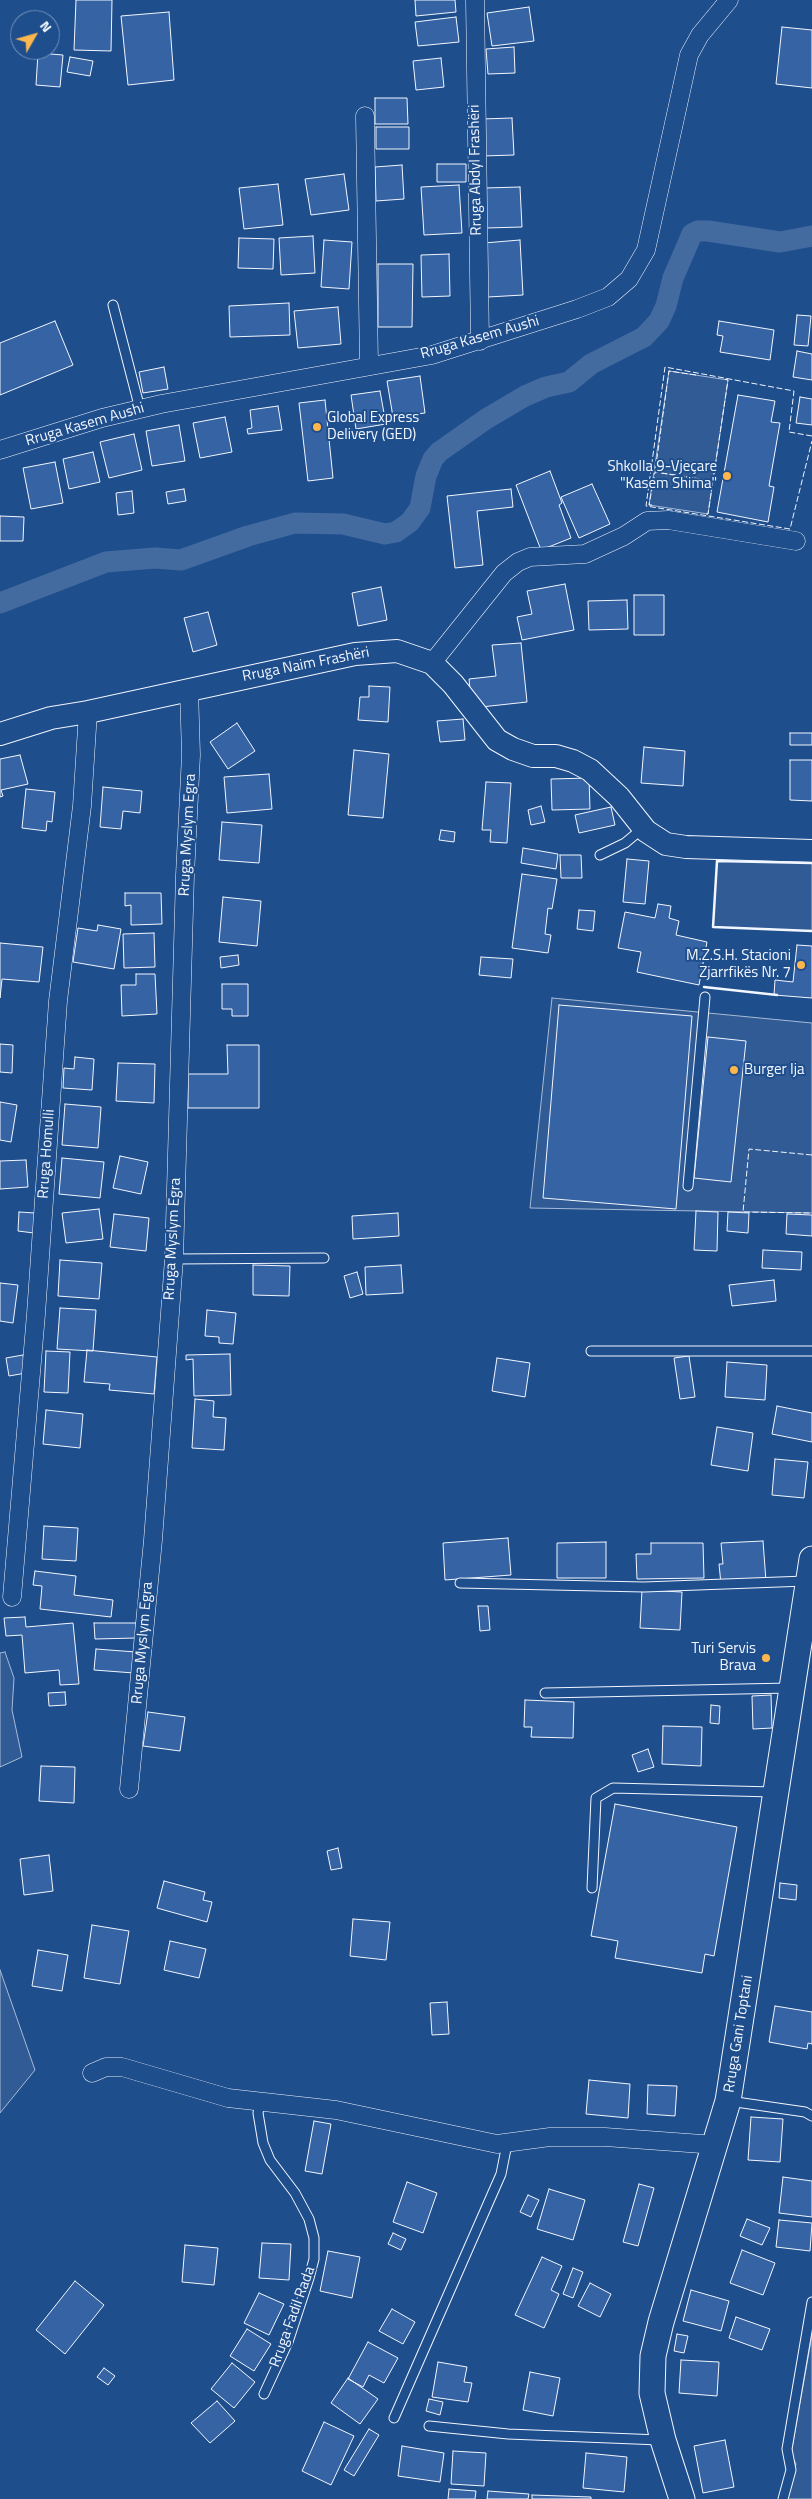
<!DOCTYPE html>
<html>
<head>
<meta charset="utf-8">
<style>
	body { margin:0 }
	#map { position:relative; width:812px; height:2499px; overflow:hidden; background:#1f4e8c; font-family:"Titillium Web",sans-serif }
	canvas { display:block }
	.north { position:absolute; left:10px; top:10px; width:50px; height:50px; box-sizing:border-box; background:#1f4e8c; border:1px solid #7391ba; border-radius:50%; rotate:52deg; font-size:14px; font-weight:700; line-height:20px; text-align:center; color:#f2f6ff }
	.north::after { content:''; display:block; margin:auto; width:18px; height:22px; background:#ffb74d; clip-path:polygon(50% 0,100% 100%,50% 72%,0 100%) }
</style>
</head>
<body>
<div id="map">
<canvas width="812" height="2499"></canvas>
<div class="north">N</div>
</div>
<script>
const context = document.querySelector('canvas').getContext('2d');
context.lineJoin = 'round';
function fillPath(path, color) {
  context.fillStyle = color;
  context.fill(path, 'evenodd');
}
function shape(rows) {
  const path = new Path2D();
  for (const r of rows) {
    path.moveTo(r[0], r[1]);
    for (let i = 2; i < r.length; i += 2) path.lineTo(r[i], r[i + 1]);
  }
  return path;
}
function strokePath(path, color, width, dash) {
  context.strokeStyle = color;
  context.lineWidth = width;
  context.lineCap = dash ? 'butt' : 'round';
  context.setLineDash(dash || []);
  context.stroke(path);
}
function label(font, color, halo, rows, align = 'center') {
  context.font = font + ' "Titillium Web",sans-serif';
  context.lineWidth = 4;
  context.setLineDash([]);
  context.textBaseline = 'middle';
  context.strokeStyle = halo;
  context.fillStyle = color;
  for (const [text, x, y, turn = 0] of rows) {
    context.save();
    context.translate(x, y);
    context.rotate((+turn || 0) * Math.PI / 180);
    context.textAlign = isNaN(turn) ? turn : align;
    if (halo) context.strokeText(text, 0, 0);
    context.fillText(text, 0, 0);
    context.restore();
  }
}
const built = shape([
	[669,371,728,380,708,514,649,505,669,371],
	[717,861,812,863,812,931,713,927,717,861],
	[552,998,812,1023,812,1213,530,1208,552,998],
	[5,1652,14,1678,12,1710,22,1757,0,1767,0,1653,5,1652],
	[0,1970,35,2070,0,2113,0,1970],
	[812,2335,812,2499,788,2499,796,2464,791,2454,812,2335]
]);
fillPath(built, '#305b95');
strokePath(built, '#a8bbd7', 1);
strokePath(shape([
	[0,603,106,562,155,558,181,560,248,536,295,523,343,524,385,534,396,532,410,522,420,508,426,476,433,459,439,452,486,419,525,396,546,387,569,382,591,364,644,337,659,321,666,306,673,278,692,234,698,231,708,231,780,242,812,236]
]), '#446ba0', 21);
const building = shape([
	[76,0,112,0,111,51,74,50,76,0],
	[415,0,455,0,456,12,416,16,415,0],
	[529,7,534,41,492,46,487,13,529,7],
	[169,12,174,80,128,85,121,16,169,12],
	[456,17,459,42,418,46,415,22,456,17],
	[782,27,812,30,812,88,776,84,782,27],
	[514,47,515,73,488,74,486,49,514,47],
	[38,53,63,55,60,87,36,85,38,53],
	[70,57,93,61,90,76,67,72,70,57],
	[441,58,444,87,416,90,413,61,441,58],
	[375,98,407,98,408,124,375,124,375,98],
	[512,118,514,155,482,156,481,119,512,118],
	[376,127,409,127,409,149,376,149,376,127],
	[437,164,466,164,466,182,437,182,437,164],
	[402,165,404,199,376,201,375,167,402,165],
	[344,174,349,210,311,215,305,179,344,174],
	[278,184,283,225,244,229,239,188,278,184],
	[459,185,462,233,424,235,421,187,459,185],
	[520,187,522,227,486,228,485,188,520,187],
	[313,236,315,273,281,275,279,238,313,236],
	[239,238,274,239,273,269,238,268,239,238],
	[324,240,352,242,349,289,321,287,324,240],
	[520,240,523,295,488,297,484,243,520,240],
	[449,254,450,296,422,297,421,255,449,254],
	[378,264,413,264,412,327,378,327,378,264],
	[289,303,290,335,230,337,229,306,289,303],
	[338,307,341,344,298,348,294,311,338,307],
	[797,315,811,316,808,346,794,345,797,315],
	[55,321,73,365,0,395,0,343,55,321],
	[719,321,774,330,770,360,720,352,723,336,717,335,719,321],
	[797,351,812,354,812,380,793,377,797,351],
	[164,367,168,389,143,393,139,372,164,367],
	[420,376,425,413,393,417,387,381,420,376],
	[380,391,386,424,356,429,351,395,380,391],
	[738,395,775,401,771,422,780,423,769,486,774,487,768,522,717,512,738,395],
	[800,397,812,399,812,425,796,423,800,397],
	[325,400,333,478,308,481,299,403,325,400],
	[278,406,282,430,248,434,247,429,252,428,250,410,278,406],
	[225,417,232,452,200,458,193,423,225,417],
	[179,425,185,461,152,466,146,431,179,425],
	[134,434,142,470,109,478,100,442,134,434],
	[93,452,100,482,69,489,63,459,93,452],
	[55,462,63,503,31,509,23,468,55,462],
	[550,471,562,503,559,505,571,538,541,550,516,485,550,471],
	[592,484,610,524,579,538,561,497,592,484],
	[184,489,186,501,168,504,166,492,184,489],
	[511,489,513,507,477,511,483,565,455,568,447,496,511,489],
	[132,491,134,513,118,515,116,493,132,491],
	[0,516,24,517,23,541,0,541,0,516],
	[565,584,574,630,522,640,517,617,532,614,527,591,565,584],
	[381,587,387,620,358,626,352,593,381,587],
	[634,595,664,595,664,635,634,635,634,595],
	[627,600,628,629,589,630,588,601,627,600],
	[208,612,217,645,193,652,184,618,208,612],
	[521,643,527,702,472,708,469,679,496,676,492,645,521,643],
	[369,686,390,687,388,722,358,720,360,697,369,697,369,686],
	[463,719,465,740,440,742,437,721,463,719],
	[237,723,255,751,228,769,210,742,237,723],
	[790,733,812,733,812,745,790,745,790,733],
	[644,747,685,751,683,786,641,783,644,747],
	[354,750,389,754,383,818,348,815,354,750],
	[20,755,28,784,1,790,3,796,0,797,0,759,20,755],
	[790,760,812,760,812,801,790,800,790,760],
	[269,774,272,809,227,813,224,777,269,774],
	[589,778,590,809,552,810,551,779,589,778],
	[486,782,511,783,507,843,490,842,491,830,482,830,486,782],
	[103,787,142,791,140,813,123,811,121,829,100,827,103,787],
	[26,789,55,792,52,822,47,821,46,831,22,828,26,789],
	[541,806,545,822,531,825,528,810,541,806],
	[611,807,615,825,579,833,575,815,611,807],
	[222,822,262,825,259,863,219,860,222,822],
	[441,830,455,832,454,842,439,840,441,830],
	[523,848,558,854,556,869,521,863,523,848],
	[560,855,581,855,582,878,561,878,560,855],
	[627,859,649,861,645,904,623,902,627,859],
	[522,874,557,879,552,909,548,908,545,934,551,935,548,953,512,948,522,874],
	[125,893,161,893,162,924,131,925,131,905,125,906,125,893],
	[223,897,261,901,257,946,219,942,223,897],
	[658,904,671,906,669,918,679,921,676,935,707,942,699,985,637,972,641,952,618,948,625,912,655,918,658,904],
	[579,910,595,911,593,931,577,929,579,910],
	[98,925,121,929,114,969,73,962,78,928,97,931,98,925],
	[154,933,155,967,124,968,123,934,154,933],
	[0,943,43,947,39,982,2,979,0,998,0,943],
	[797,945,812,946,812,998,774,995,775,980,793,982,797,945],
	[238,955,239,965,221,968,220,957,238,955],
	[481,957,513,959,511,978,479,975,481,957],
	[136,974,155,974,157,1014,122,1016,121,985,136,985,136,974],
	[222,984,248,984,248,1016,232,1016,232,1009,222,1009,222,984],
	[559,1005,692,1016,676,1209,543,1198,559,1005],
	[708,1037,746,1041,731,1182,694,1178,708,1037],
	[0,1044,13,1045,12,1073,0,1072,0,1044],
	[227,1045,259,1045,259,1108,188,1108,188,1074,228,1074,227,1045],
	[75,1057,94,1059,92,1090,63,1088,64,1068,74,1069,75,1057],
	[118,1063,155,1064,154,1103,116,1101,118,1063],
	[0,1102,17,1105,11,1142,0,1140,0,1102],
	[65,1104,101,1107,98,1148,62,1145,65,1104],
	[120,1156,148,1162,141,1194,113,1188,120,1156],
	[62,1158,104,1162,100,1198,59,1194,62,1158],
	[26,1160,28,1187,0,1189,0,1161,26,1160],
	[99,1209,103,1239,66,1243,62,1213,99,1209],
	[696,1211,718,1212,717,1251,694,1250,696,1211],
	[19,1212,35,1213,34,1233,18,1231,19,1212],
	[728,1212,749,1213,748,1233,727,1231,728,1212],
	[398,1213,399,1236,353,1239,352,1216,398,1213],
	[114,1214,149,1218,146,1251,110,1247,114,1214],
	[787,1214,812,1215,812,1236,786,1234,787,1214],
	[763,1250,802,1252,801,1270,762,1268,763,1250],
	[60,1260,102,1263,99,1299,58,1296,60,1260],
	[253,1265,290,1266,289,1296,253,1295,253,1265],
	[401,1265,403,1293,366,1295,365,1267,401,1265],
	[357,1272,363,1294,350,1298,344,1276,357,1272],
	[774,1280,776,1301,732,1306,729,1285,774,1280],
	[0,1283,18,1285,13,1323,0,1321,0,1283],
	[60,1308,96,1310,93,1351,57,1349,60,1308],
	[207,1310,236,1313,233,1344,219,1343,219,1337,205,1336,207,1310],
	[87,1350,157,1357,154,1394,109,1390,110,1384,84,1382,87,1350],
	[46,1351,70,1352,68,1393,44,1392,46,1351],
	[230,1354,231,1395,194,1396,193,1359,186,1360,186,1355,230,1354],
	[23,1355,26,1373,9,1376,6,1358,23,1355],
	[689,1356,695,1397,680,1399,674,1358,689,1356],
	[497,1358,530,1363,525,1397,492,1391,497,1358],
	[727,1362,767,1365,765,1400,725,1397,727,1362],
	[195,1399,214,1401,213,1417,226,1418,224,1450,192,1448,195,1399],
	[777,1406,812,1413,812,1442,772,1434,777,1406],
	[46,1410,83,1414,80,1448,43,1444,46,1410],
	[717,1427,753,1433,748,1471,711,1465,717,1427],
	[775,1459,808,1462,804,1498,772,1495,775,1459],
	[44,1526,78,1528,76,1561,42,1559,44,1526],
	[508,1538,511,1575,445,1580,443,1543,508,1538],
	[763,1541,766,1581,721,1584,719,1564,723,1564,721,1543,763,1541],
	[606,1542,606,1578,557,1578,557,1543,606,1542],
	[651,1543,703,1543,704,1578,637,1579,636,1554,651,1554,651,1543],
	[35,1571,76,1576,74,1595,113,1600,111,1617,40,1609,42,1586,33,1585,35,1571],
	[642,1590,682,1592,680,1630,640,1628,642,1590],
	[478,1606,488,1606,490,1630,480,1631,478,1606],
	[25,1617,26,1627,73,1623,79,1684,60,1685,59,1670,25,1673,22,1635,6,1636,4,1618,25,1617],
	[94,1623,136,1623,136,1638,95,1639,94,1623],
	[96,1649,136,1652,134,1673,94,1670,96,1649],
	[65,1692,66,1705,49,1706,48,1693,65,1692],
	[771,1695,772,1728,753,1729,752,1696,771,1695],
	[525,1700,574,1702,573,1738,531,1737,532,1727,524,1727,525,1700],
	[711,1705,720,1706,719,1724,710,1723,711,1705],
	[148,1712,185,1717,180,1751,143,1746,148,1712],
	[663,1726,702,1727,701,1766,662,1764,663,1726],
	[648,1749,654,1767,638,1772,632,1755,648,1749],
	[41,1766,75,1767,74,1803,39,1801,41,1766],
	[615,1804,737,1827,714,1956,705,1954,702,1973,615,1958,618,1941,591,1936,615,1804],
	[338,1848,342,1868,331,1870,327,1851,338,1848],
	[49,1855,53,1891,24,1895,20,1859,49,1855],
	[164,1881,205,1892,203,1900,212,1902,207,1922,157,1908,164,1881],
	[780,1883,797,1885,796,1900,779,1898,780,1883],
	[353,1919,390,1922,386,1960,350,1956,353,1919],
	[92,1925,129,1931,120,1984,84,1978,92,1925],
	[170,1941,206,1949,199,1978,164,1970,170,1941],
	[38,1950,68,1955,62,1991,32,1986,38,1950],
	[447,2002,449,2034,432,2035,430,2003,447,2002],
	[775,2006,812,2012,812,2044,808,2043,807,2049,769,2042,775,2006],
	[589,2080,630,2084,628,2118,586,2114,589,2080],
	[648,2085,677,2086,675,2116,647,2114,648,2085],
	[751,2117,783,2119,780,2162,748,2160,751,2117],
	[314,2121,331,2124,322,2174,305,2171,314,2121],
	[783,2177,812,2181,812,2217,779,2213,783,2177],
	[407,2182,437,2193,423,2233,393,2222,407,2182],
	[639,2184,654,2188,638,2246,623,2242,639,2184],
	[549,2189,585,2200,573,2240,537,2229,549,2189],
	[528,2195,539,2200,531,2217,520,2212,528,2195],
	[747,2219,770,2228,762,2245,740,2236,747,2219],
	[779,2220,812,2223,810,2251,776,2247,779,2220],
	[393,2233,406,2239,401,2250,388,2244,393,2233],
	[262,2243,291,2244,289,2280,259,2278,262,2243],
	[185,2245,218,2248,214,2285,182,2282,185,2245],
	[742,2250,775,2263,763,2295,730,2283,742,2250],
	[328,2251,360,2257,352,2298,320,2291,328,2251],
	[542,2257,562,2266,551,2290,559,2294,544,2328,515,2315,542,2257],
	[573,2268,583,2272,573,2298,563,2294,573,2268],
	[75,2281,104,2305,65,2354,36,2330,75,2281],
	[590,2283,611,2294,600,2317,578,2306,590,2283],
	[691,2290,729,2301,721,2331,683,2321,691,2290],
	[259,2293,284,2304,269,2335,244,2323,259,2293],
	[392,2309,415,2322,403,2344,379,2331,392,2309],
	[736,2317,770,2329,762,2350,729,2338,736,2317],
	[247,2329,271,2344,254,2371,230,2356,247,2329],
	[677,2334,688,2336,684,2353,674,2351,677,2334],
	[368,2342,398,2358,384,2383,369,2375,363,2387,348,2379,368,2342],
	[681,2360,719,2362,717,2396,679,2393,681,2360],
	[438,2362,467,2367,464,2382,472,2383,468,2402,432,2397,438,2362],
	[232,2363,255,2382,234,2408,211,2389,232,2363],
	[104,2368,115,2376,108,2385,97,2377,104,2368],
	[530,2372,560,2378,553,2416,523,2410,530,2372],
	[348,2378,378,2399,360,2424,331,2403,348,2378],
	[429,2399,443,2402,440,2415,426,2411,429,2399],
	[217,2401,235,2421,210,2443,191,2423,217,2401],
	[324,2422,354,2436,331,2485,302,2471,324,2422],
	[369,2429,379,2435,354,2476,344,2470,369,2429],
	[725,2440,734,2487,703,2493,694,2446,725,2440],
	[402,2446,444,2453,440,2482,398,2476,402,2446],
	[453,2451,486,2453,484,2486,451,2484,453,2451],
	[586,2453,627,2457,624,2492,583,2488,586,2453],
	[449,2489,476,2491,475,2499,448,2499,449,2489],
	[488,2491,529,2494,528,2499,487,2499,488,2491],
	[532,2495,591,2497,591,2499,532,2499,532,2495]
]);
fillPath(building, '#3563a3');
strokePath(building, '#f2f6ff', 1);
const service = shape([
	[113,305,140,409],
	[600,855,625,843,643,828],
	[688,1186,705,997],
	[174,1259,324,1258],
	[591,1351,812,1351],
	[460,1583,644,1587,806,1581],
	[545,1693,790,1688],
	[592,1888,596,1798,613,1788,774,1792],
	[729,2101,805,2112,812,2116],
	[260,2103,258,2113,263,2143,270,2160,295,2193,309,2219,314,2238,314,2259,309,2278,288,2342,264,2394],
	[394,2418,501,2174,507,2144],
	[429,2426,508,2434,660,2440],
	[783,2499,791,2470,787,2449,812,2302]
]);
const minor = shape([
	[475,0,480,341],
	[365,116,369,365],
	[0,450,102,418,161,404,432,355,577,309,608,297,629,279,646,250,689,55,700,35,729,0],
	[432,663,504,573,518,562,530,557,585,554,624,536,647,521,668,520,796,541],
	[12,1597,36,1314,58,1001,82,806,88,712],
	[129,1789,153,1540,174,1259,185,875,191,755,189,689],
	[92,2073,106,2067,122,2067,228,2098,336,2110,497,2144,550,2137,605,2137,716,2145]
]);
const tertiary = shape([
	[0,734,51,718,88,712,355,654,397,651,432,663,453,684,497,740,513,749,533,756,556,756,573,761,590,770,619,797,646,831,666,844,686,847,812,851]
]);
const secondary = shape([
	[682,2499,663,2440,652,2393,653,2356,661,2322,728,2101,812,1559]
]);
strokePath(service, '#f2f6ff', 11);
strokePath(minor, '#f2f6ff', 19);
strokePath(tertiary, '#f2f6ff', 24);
strokePath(secondary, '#f2f6ff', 27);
strokePath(service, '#1f4e8c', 9);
strokePath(minor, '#1f4e8c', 18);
strokePath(tertiary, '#1f4e8c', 22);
strokePath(secondary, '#1f4e8c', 25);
strokePath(shape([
	[696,375,669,371,655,472,713,481],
	[812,436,789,432,794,391,665,367,646,506,790,529,812,441],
	[652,505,649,505,655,472,713,481],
	[706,514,708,514,728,380,725,379],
	[812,1155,749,1149,743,1212,812,1213]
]), '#f2f6ff', 1, [6, 2.5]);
strokePath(shape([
	[812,863,717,861,713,927,812,931],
	[704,987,777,995]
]), '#f2f6ff', 2.5);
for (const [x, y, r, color] of [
	[317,427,5,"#ffb74d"],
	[727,476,5,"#ffb74d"],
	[801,965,5,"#ffb74d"],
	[734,1070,5,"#ffb74d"],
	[766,1658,5,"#ffb74d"]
]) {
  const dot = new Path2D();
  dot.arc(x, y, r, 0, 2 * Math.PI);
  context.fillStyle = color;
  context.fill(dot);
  strokePath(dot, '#1f4e8c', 2);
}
label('15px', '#f2f6ff', '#1f4e8c', [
	["Rruga Abdyl Frashëri",476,170,-91],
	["Rruga Kasem Aushi",480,338,-16],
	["Rruga Kasem Aushi",85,425,-16],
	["Rruga Naim Frashëri",306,665,-11],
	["Rruga Myslym Egra",188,835,-87],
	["Rruga Homulli",47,1154,-86],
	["Rruga Myslym Egra",173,1239,-87],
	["Rruga Myslym Egra",143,1643,-85],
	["Rruga Gani Toptani",739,2034,-81],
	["Rruga Fadil Rada",293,2317,-70]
]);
label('15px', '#f2f6ff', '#1f4e8c', [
	["Global Express",327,418,"left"],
	["Delivery (GED)",327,435,"left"],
	["Shkolla 9-Vjeçare",717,467],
	["\"Kasem Shima\"",717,484],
	["M.Z.S.H. Stacioni",791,956],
	["Zjarrfikës Nr. 7",791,973],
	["Burger Ija",744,1070,"left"],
	["Turi Servis",756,1649],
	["Brava",756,1666]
], 'right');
</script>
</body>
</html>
